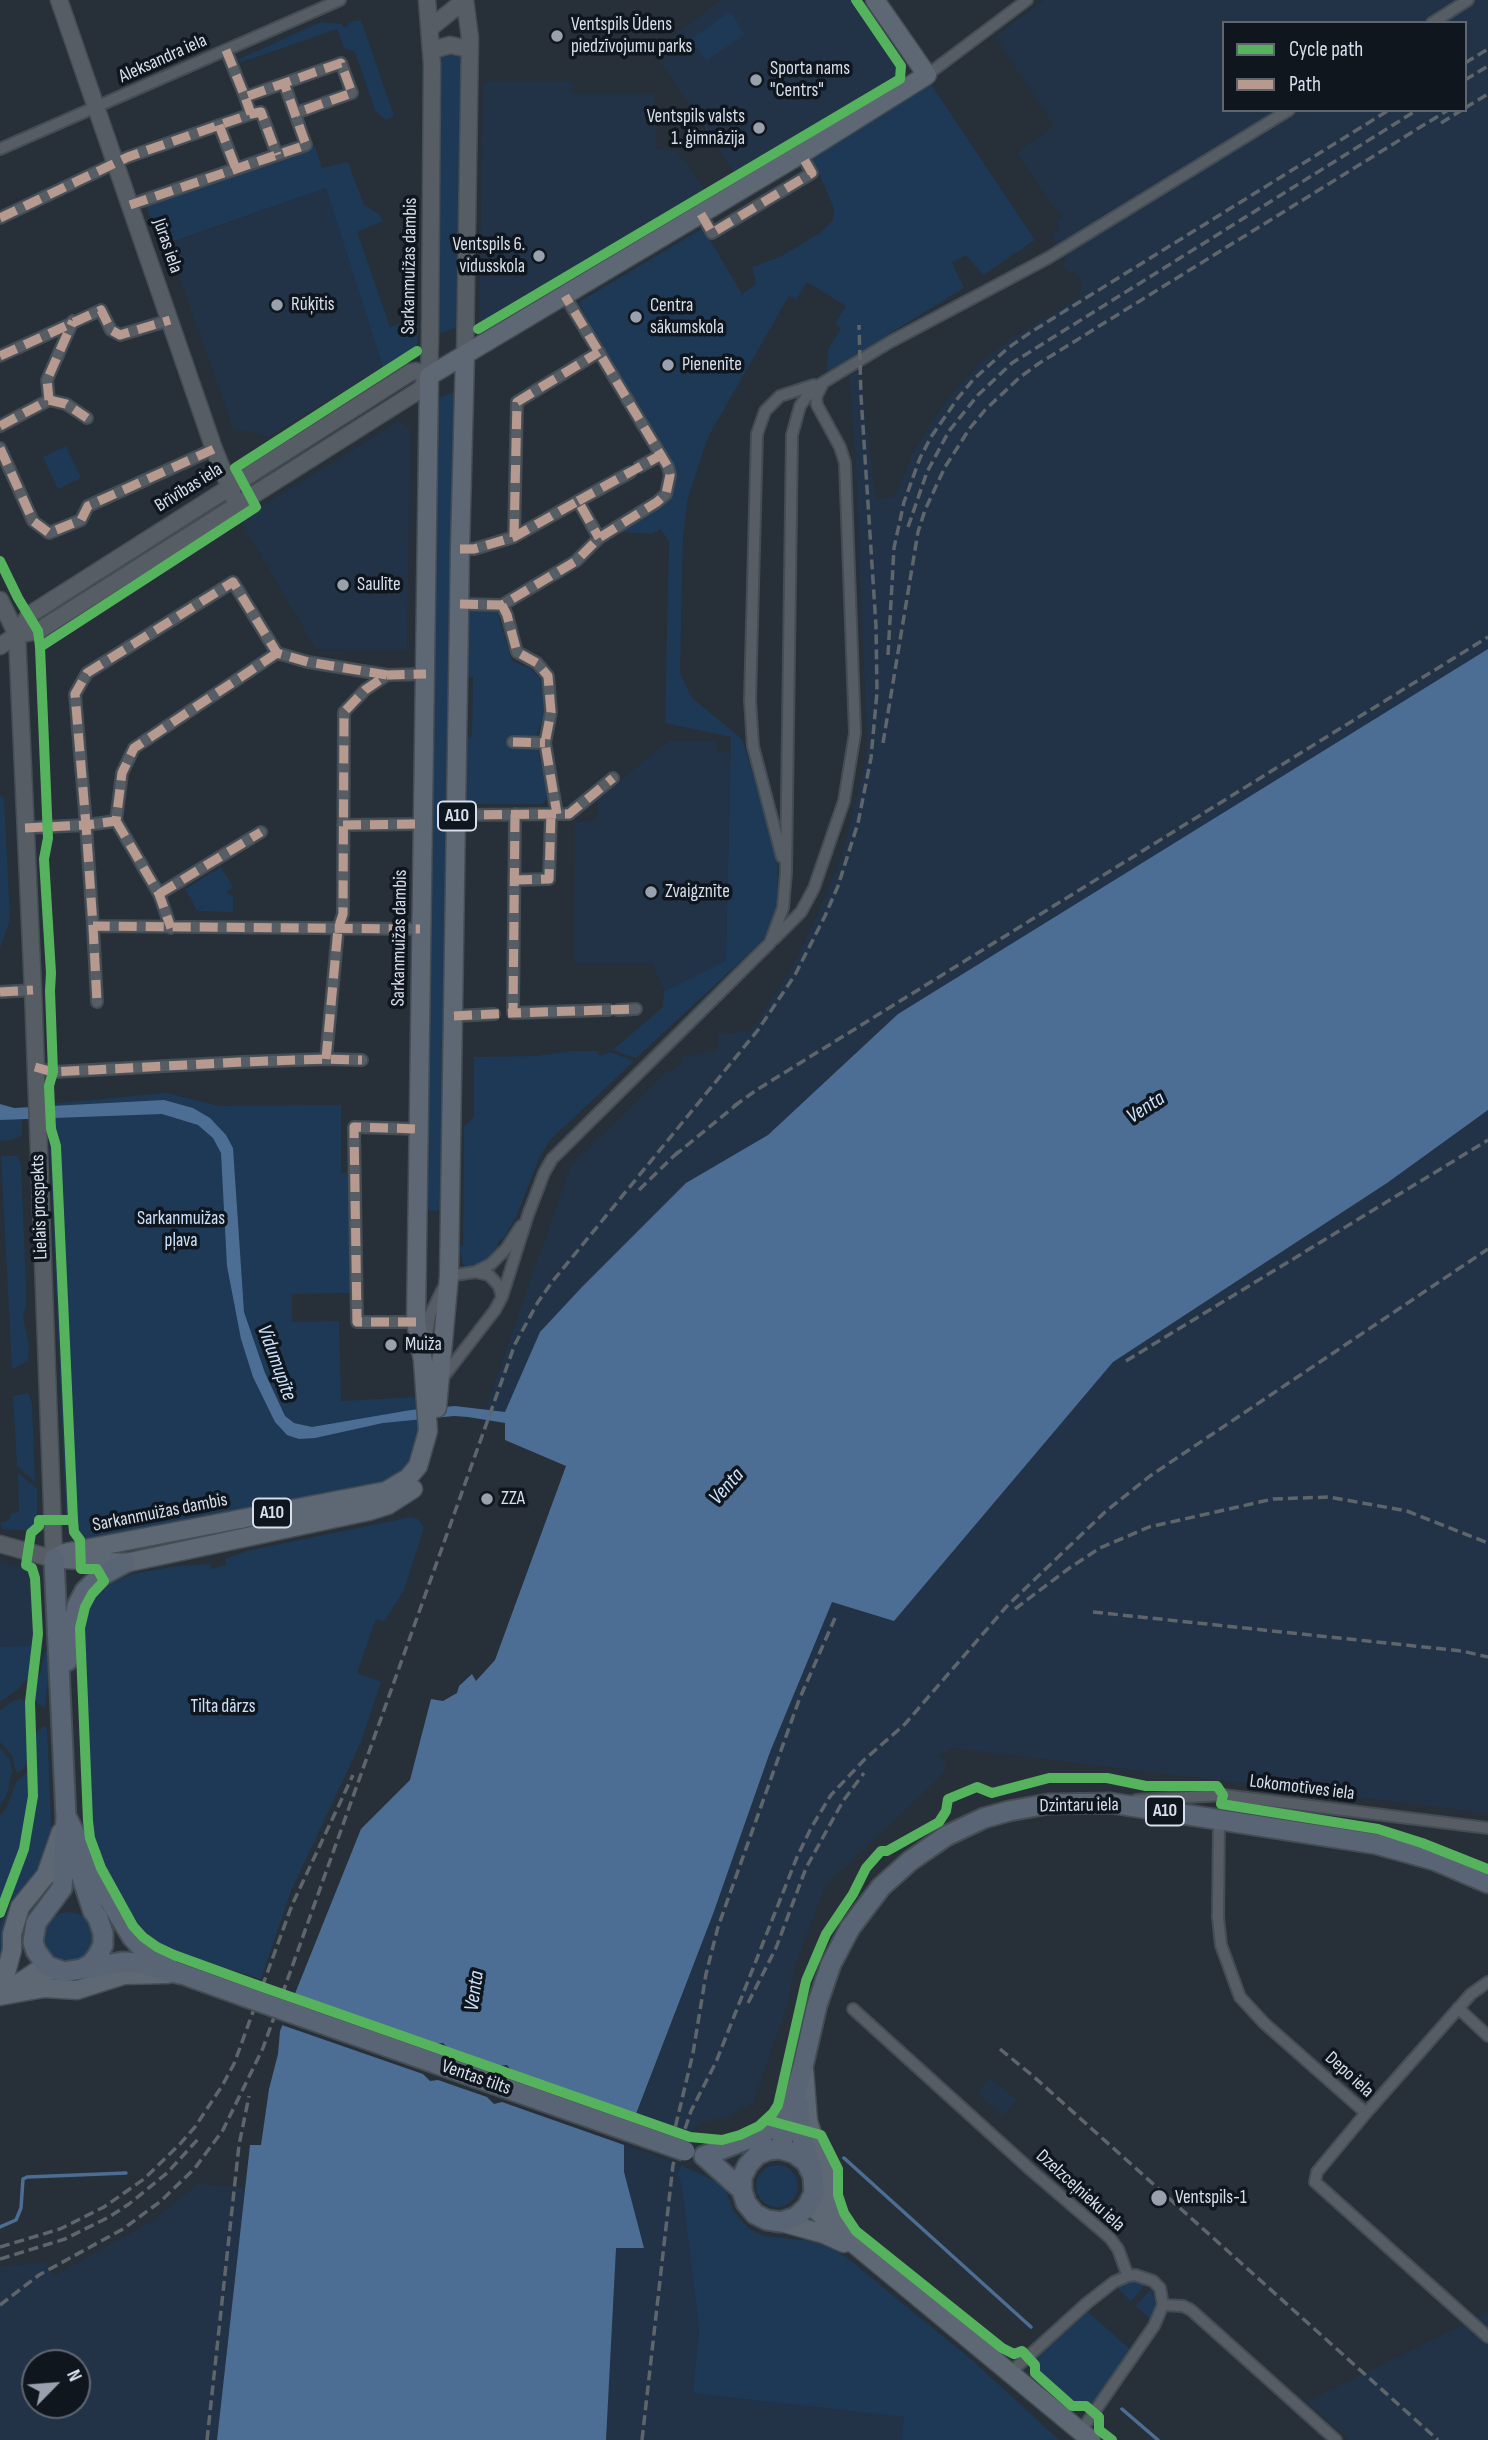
<!DOCTYPE html>
<html>
<head>
<meta charset="utf-8">
<style>
	body { margin:0 }
	#map { position:relative; width:1488px; height:2440px; overflow:hidden; background:#272f38; font-family:"Sofia Sans Condensed",sans-serif }
	canvas { display:block }
	.legend { position:absolute; left:1222px; top:21px; width:245px; height:91px; box-sizing:border-box; background:#10161e; border:2px solid #5f6670; margin:0; padding:9px 12px; list-style:none; font-size:21px; color:#d6dfeb }
	.legend li { display:flex; align-items:center; gap:14px; height:35px }
	.legend b { width:35px; border:2px solid #5f6670 }
	.north { position:absolute; left:21px; top:2349px; width:70px; height:70px; box-sizing:border-box; background:#10161e; border:2px solid #5f6670; border-radius:50%; rotate:65deg; font-size:19px; font-weight:700; line-height:28px; text-align:center; color:#d6dfeb }
	.north::after { content:''; display:block; margin:auto; width:24px; height:32px; background:#99a1ac; clip-path:polygon(50% 0,100% 100%,50% 72%,0 100%) }
</style>
</head>
<body>
<div id="map">
<canvas width="1488" height="2440"></canvas>
<ul class="legend">
<li><b style="height:9px;background:#56b35d"></b>Cycle path</li>
<li><b style="height:9px;background:#b69a8f"></b>Path</li>
</ul>
<div class="north">N</div>
</div>
<script>
const context = document.querySelector('canvas').getContext('2d');
context.lineJoin = 'round';
function fillPath(path, color) {
  context.fillStyle = color;
  context.fill(path, 'evenodd');
}
function shape(rows) {
  const path = new Path2D();
  for (const r of rows) {
    if (r.length === 3) {
      path.moveTo(r[0] + r[2], r[1]);
      path.arc(r[0], r[1], r[2], 0, 2 * Math.PI);
      continue;
    }
    path.moveTo(r[0], r[1]);
    for (let i = 2; i < r.length; i += 2) path.lineTo(r[i], r[i + 1]);
  }
  return path;
}
function strokePath(path, color, width, dash) {
  context.strokeStyle = color;
  context.lineWidth = width;
  context.lineCap = dash ? 'butt' : 'round';
  context.setLineDash(dash || []);
  context.stroke(path);
}
function label(font, color, halo, rows, align = 'center') {
  context.font = font + ' "Sofia Sans Condensed",sans-serif';
  context.lineWidth = 7;
  context.setLineDash([]);
  context.textBaseline = 'middle';
  context.strokeStyle = halo;
  context.fillStyle = color;
  for (const [text, x, y, turn = 0] of rows) {
    context.save();
    context.translate(x, y);
    context.rotate((+turn || 0) * Math.PI / 180);
    context.textAlign = isNaN(turn) ? turn : align;
    if (halo) context.strokeText(text, 0, 0);
    context.fillText(text, 0, 0);
    context.restore();
  }
}
fillPath(shape([
	[721,0,859,0,907,69,889,83,735,173,653,51],
	[1044,0,1488,0,1488,649,898,1014,768,1135,686,1183,540,1332,505,1414,484,1413,571,1165,666,1073,682,1065,682,1057,718,1050,718,1034,751,1031,793,966,817,916,842,856,864,768,867,745,856,464,849,376,860,371,876,500,895,496,912,455,934,418,957,388,982,361,1011,339,1079,297,1082,284,1075,271,1069,274,1063,263,1066,261,1051,235,1060,229,1056,223,1062,218,1017,153,1054,126,995,37],
	[1224,23,1465,23,1465,110,1224,110],
	[483,82,573,82,572,94,654,94,657,149,676,150,706,191,483,324,479,321],
	[326,188,383,367,268,437,233,428,168,244],
	[398,422,410,428,407,650,316,649,240,520],
	[668,741,717,741,717,752,730,752,726,961,664,991,652,963,574,963,575,822,594,821,598,816,598,799],
	[1488,1110,1488,1813,952,1748,939,1756,947,1765,937,1780,826,1885,794,1968,788,2004,753,2103,729,2116,701,2123,692,2131,690,2137,636,2115,713,1914,770,1752,832,1601,894,1621,1113,1362,1387,1183],
	[0,1562,29,1569,34,1646,31,1664,0,1665],
	[990,2078,1017,2100,1003,2116,977,2093],
	[624,2145,681,2165,678,2175,682,2186,699,2329,693,2393,904,2417,902,2440,606,2440,616,2247,644,2247,624,2172],
	[198,2184,245,2188,217,2440,0,2440,0,2267,47,2262,54,2276,151,2222],
	[35,2363,77,2363,77,2405,35,2405],
	[1488,2312,1488,2440,1350,2440,1307,2402]
]), '#223348');
fillPath(shape([
	[730,12,745,34,706,61,691,39],
	[361,20,394,116,386,120,375,110,355,52,344,48,337,29,242,62,237,60,321,22,341,24,346,28,349,22],
	[458,51,461,57,456,327,434,336,437,57],
	[930,83,1035,240,983,275,966,255,952,263,964,288,827,372,828,350,841,328,835,324,846,306,807,282,796,300,789,296,708,437,688,498,683,535,680,673,692,698,742,739,778,856,777,904,775,918,768,932,760,943,636,1058,613,1050,663,1007,664,991,726,961,731,737,665,723,669,542,661,529,652,534,621,532,670,499,674,467,590,326,579,302,703,228,742,294,756,284,752,267,780,257,820,233,833,220,834,208,812,158],
	[315,146,322,168,348,162,364,205,379,214,383,221,357,232,390,327,416,318,418,323,417,348,385,367,383,367,326,188,160,246,146,205],
	[456,391,444,1210,430,1211,425,1202,432,401],
	[66,446,81,478,58,489,43,457],
	[466,609,497,611,512,661,531,669,540,678,545,713,537,733,539,757,549,795,542,804,472,804,466,806,464,803,465,740,472,736,473,677,465,677],
	[0,795,4,798,10,920,0,948],
	[221,867,233,887,226,892,233,896,233,912,197,911,210,902,197,910,185,889],
	[574,1051,597,1051,600,1056,610,1052,634,1061,550,1140,539,1158,517,1215,504,1238,499,1241,497,1246,502,1245,487,1261,469,1267,463,1264,459,1246,463,1246,464,1127,474,1117,474,1057,536,1056],
	[166,1093,219,1106,341,1105,341,1173,351,1173,352,1293,292,1294,292,1322,339,1321,341,1401,419,1397,419,1439,416,1453,408,1467,398,1477,383,1485,83,1541,70,1534,66,1514,48,1104],
	[14,1118,22,1119,22,1135,12,1140,0,1141,0,1120],
	[1,1156,18,1156,21,1165,26,1283,26,1305,23,1317,29,1346,28,1361,12,1369],
	[28,1393,32,1403,35,1482,17,1466,13,1396],
	[18,1473,37,1488,37,1526,32,1531,2,1529,1,1523,9,1520,11,1513,19,1512],
	[411,1517,418,1519,424,1528,404,1590,384,1622,376,1619,357,1673,381,1682,361,1742,291,1891,261,1979,175,1952,159,1944,135,1922,106,1870,95,1843,90,1818,83,1673,83,1630,91,1603,102,1588,132,1574,171,1567,210,1564,212,1569,226,1565,225,1559,247,1551],
	[34,1646,35,1656,30,1676,17,1690,0,1702,0,1647],
	[45,1649,50,1656,50,1664,45,1706,43,1707,35,1702,34,1699,36,1681,41,1671],
	[22,1699,28,1707,29,1759,26,1766,19,1772,16,1772,12,1755,0,1742,0,1710,13,1701],
	[43,1727,47,1727,52,1844,0,1977,0,1926,9,1907,30,1839,36,1780,34,1734],
	[0,1748,10,1760,12,1771,7,1794,0,1806],
	[28,1772,29,1800,22,1849,0,1909,0,1816,6,1808,17,1781],
	[69,1937,25],
	[681,2165,718,2182,725,2188,733,2210,748,2228,763,2236,811,2241,832,2248,851,2261,973,2361,1059,2440,902,2440,904,2417,693,2393,699,2329,682,2186,678,2175],
	[777,2186,21],
	[1131,2280,1146,2284,1131,2301,1117,2287],
	[1151,2289,1156,2305,1151,2319,1136,2306],
	[1088,2312,1131,2350,1089,2407,1085,2404,1074,2404,1037,2373,1037,2365,1033,2360]
]), '#1e3956');
fillPath(shape([
	[1488,649,1488,1110,1387,1183,1113,1362,894,1621,832,1602,770,1752,713,1914,624,2145,624,2172,644,2248,616,2248,606,2440,217,2440,250,2145,261,2145,269,2089,278,2054,280,2031,361,1829,410,1780,431,1699,443,1701,457,1693,459,1686,472,1674,476,1681,495,1660,566,1466,505,1440,505,1423,468,1417,454,1416,383,1423,315,1438,299,1439,287,1435,275,1422,253,1377,241,1339,227,1266,221,1153,213,1138,198,1125,162,1114,0,1120,0,1104,14,1108,164,1100,193,1108,210,1118,226,1135,233,1148,244,1312,265,1373,285,1416,294,1423,312,1427,411,1410,455,1406,505,1412,540,1332,582,1287,686,1183,768,1135,898,1014]
]), '#4c6e95');
fillPath(shape([
	[292,1994,434,2044,443,2043,449,2049,497,2066,507,2065,513,2072,639,2116,627,2146,502,2102,494,2104,487,2097,438,2080,430,2081,423,2074,279,2024]
]), '#272f38');
strokePath(shape([
	[844,2158,1031,2327],
	[0,2227,16,2220,21,2208,23,2179,27,2177,126,2173],
	[1122,2409,1158,2440]
]), '#4c6e95', 3.5);
const street = shape([
	[1432,23,1468,0],
	[226,50,245,97,341,63,352,93,296,113],
	[927,75,1027,0],
	[251,114,261,112,277,155],
	[219,125,236,169],
	[0,149,340,0],
	[130,205,306,145,284,83],
	[701,214,712,233,812,173,801,154],
	[0,218,128,157,251,114,245,97],
	[0,356,101,310,111,330,120,335,170,320],
	[49,400,66,404,87,418],
	[0,426,49,400,47,380,73,321],
	[0,448,33,521,49,533,81,520,88,506,214,449],
	[639,467,661,455],
	[578,501,631,472],
	[514,537,517,402,599,352],
	[460,549,474,549,514,537,578,501,599,538],
	[460,604,502,605,576,561,599,538,657,502,666,494,670,475,668,467,565,296],
	[502,605,507,615,517,652,537,663,548,676,551,712,545,743,557,814],
	[277,653,134,748,122,773,116,821,86,825,93,926,420,929],
	[513,742,545,743],
	[515,814,513,1013,609,1010],
	[457,815,569,814,613,778],
	[116,821,159,894,171,928],
	[343,825,423,824],
	[25,828,86,825,75,694,87,673,233,582,277,653,308,662,387,675],
	[782,857,753,746,750,700,757,434,765,411,780,396,814,385],
	[514,880,549,879,551,814],
	[159,894,261,832],
	[93,926,97,1002],
	[774,939,801,912,814,888,844,801,855,733,845,463,840,447,817,405,816,397,822,385],
	[0,992,33,990],
	[618,1010,636,1009],
	[454,1016,494,1014],
	[326,1059,338,929,343,914,344,712,365,690,387,675,426,674],
	[35,1067,53,1072,242,1062,326,1059,362,1060],
	[475,1272,489,1275,499,1286,502,1297],
	[416,1322,357,1322,354,1127,418,1129],
	[425,1348,430,1315,449,1276,475,1272,491,1264,506,1249,521,1226],
	[441,1380,495,1310,502,1297,528,1215,544,1173,552,1159,770,943,783,908,786,873,792,435,800,406,811,390,824,382,890,342,1048,258,1289,110],
	[1136,1800,1223,1795,1488,1828],
	[1219,1819,1218,1917,1221,1945,1240,1997,1264,2023,1366,2113],
	[1488,1982,1471,1994,1366,2113,1317,2172,1315,2182,1488,2337],
	[1458,2008,1488,2036],
	[853,2009,1033,2172,1110,2238,1118,2249,1128,2276,1135,2275,1153,2281,1160,2288,1163,2305,1183,2306,1191,2310,1336,2440],
	[1011,2372,1087,2303,1114,2282,1128,2276],
	[1081,2431,1154,2326,1163,2305]
]);
const secondary = shape([
	[59,0,214,449,237,505],
	[465,0,470,38,465,356],
	[430,28,465,0],
	[432,50,450,45,469,49],
	[0,600,17,635,33,990,54,1559,0,1544],
	[17,635,38,631,421,389,429,376,430,339,432,64,427,0],
	[0,646,17,635,29,615,411,372,416,371,429,376]
]);
const primary = shape([
	[437,1408,449,1276,460,549,465,356],
	[54,1559,64,1553,386,1491,408,1478,418,1466,428,1431,423,1361,416,1322,429,376,801,154,927,75,875,0],
	[64,1559,125,1563,369,1511,388,1505,413,1489],
	[6,1992,37,1971,56,1970],
	[0,1996,12,1950,12,1934,20,1907,46,1875,61,1832],
	[0,1996,44,1988,77,1990,124,1975,168,1974],
	[804,2070,808,2121,815,2143,826,2161,832,2201,840,2218,849,2232],
	[814,2193,817,2211,836,2229,1091,2440],
	[781,2222,824,2234,844,2243]
]);
const highway = shape([
	[54,1559,66,1818,62,1888,36,1923,33,1942,36,1951,47,1966,64,1972,122,1962,139,1963,180,1974],
	[67,1661,77,1606,85,1591,101,1576,125,1563],
	[68,1820,98,1881,132,1937,145,1951,168,1966],
	[74,1853,93,1911,98,1918,103,1933,103,1945,98,1955,91,1964,82,1969],
	[171,1970,249,1998],
	[799,2105,800,2131,813,2176,814,2193,807,2207,796,2217,781,2222,767,2220,755,2214,746,2203,742,2190,742,2177,748,2165,757,2155,768,2150,780,2149,794,2153,806,2162,813,2176],
	[780,2149,803,2066,817,2005,831,1964,850,1928,881,1887,910,1861,946,1836,984,1818,1009,1811,1048,1804,1111,1803,1376,1844,1434,1860,1488,1883],
	[704,2156,764,2133,776,2123,788,2102],
	[704,2156,742,2190]
]);
strokePath(street, '#444c54', 14);
strokePath(secondary, '#444c54', 19);
strokePath(primary, '#444c54', 21);
strokePath(highway, '#444c54', 23);
strokePath(street, '#575d64', 10);
strokePath(secondary, '#575d64', 16);
strokePath(primary, '#5d6874', 18);
strokePath(highway, '#596574', 19);
strokePath(shape([
	[1465,63,1488,49],
	[1465,80,1488,66],
	[1465,108,1488,94],
	[1441,123,1462,110],
	[908,527,927,472,949,431,978,395,1012,363,1417,110],
	[888,655,894,548,904,502,920,458,931,437,958,398,973,380,1008,348,1031,332,1389,110],
	[883,743,918,532,925,510,945,467,970,428,985,410,1019,378,1038,364,1448,110],
	[734,1106,758,1089,1488,637],
	[674,1156,741,1101],
	[639,1190,679,1151],
	[1126,1361,1488,1140],
	[1015,1609,1068,1569,1100,1548,1149,1527,1273,1499,1329,1497,1407,1511,1488,1543],
	[1093,1612,1462,1651,1488,1657],
	[748,2003,776,1948,806,1868,843,1801,864,1773],
	[1000,2049,1033,2076,1438,2440],
	[672,2141,693,2053,706,1974,718,1927,799,1700,835,1618],
	[0,2247,60,2229,104,2207,144,2179,179,2145,195,2127,222,2086,234,2064,292,1905,353,1775],
	[0,2259,65,2239,109,2217,129,2204,167,2173,200,2137],
	[0,2305,39,2275,123,2229,161,2201,195,2168,223,2130,263,2048,515,1344,538,1302,552,1282,758,1030,795,975,825,916,838,886,858,823,871,758,877,692,876,626,861,396,859,325],
	[207,2440,239,2145,249,2096],
	[642,2440,673,2165,691,2111,716,2062,797,1857,811,1828,831,1795,864,1760,905,1724,1007,1606,1105,1512,1150,1476,1488,1249]
]), '#5e656b', 3.5, [10, 5]);
const highwayBridge = shape([
	[249,1998,685,2151]
]);
strokePath(highwayBridge, '#444c54', 23, []);
strokePath(highwayBridge, '#596574', 19);
strokePath(shape([
	[226,50,245,97,341,63,352,93,296,113],
	[251,114,261,112,277,155],
	[219,125,236,169],
	[130,205,306,145,284,83],
	[701,214,712,233,812,173,801,154],
	[0,218,128,157,251,114,245,97],
	[0,356,101,310,111,330,120,335,170,320],
	[49,400,66,404,87,418],
	[0,426,49,400,47,380,73,321],
	[0,448,33,521,49,533,81,520,88,506,214,449],
	[578,501,661,455],
	[514,537,517,402,599,352],
	[460,549,474,549,514,537,578,501,599,538],
	[460,604,502,605,576,561,599,538,657,502,666,494,670,475,668,467,565,296],
	[502,605,507,615,517,652,537,663,548,676,551,712,545,743,557,814],
	[277,653,134,748,122,773,116,821,86,825,93,926,420,929],
	[513,742,545,743],
	[515,814,513,1013,636,1009],
	[457,815,569,814,613,778],
	[116,821,159,894,171,928],
	[343,825,423,824],
	[25,828,86,825,75,694,87,673,233,582,277,653,308,662,387,675],
	[514,880,549,879,551,814],
	[159,894,261,832],
	[93,926,97,1002],
	[0,992,33,990],
	[454,1016,513,1013],
	[326,1059,338,929,343,914,344,712,365,690,387,675,426,674],
	[35,1067,53,1072,242,1062,326,1059,362,1060],
	[416,1322,357,1322,354,1127,418,1129]
]), '#b69a8f', 9, [18, 9]);
strokePath(shape([
	[478,329,900,79,901,66,856,0],
	[0,561,18,598,38,631,40,647,48,838,44,859,51,973,50,991,53,1072,49,1086,51,1129,56,1146,73,1520,74,1532,80,1540,81,1569,97,1569,104,1581,92,1594,85,1607,80,1628,88,1821,90,1838,101,1868,133,1926,143,1937,157,1947,174,1955,254,1984,690,2137,722,2140,740,2135,759,2126,773,2113,778,2105,806,1981,826,1934,853,1894,866,1868,881,1851,887,1851,939,1822,946,1811,948,1799,977,1787,992,1793,1049,1778,1107,1778,1146,1786,1217,1786,1223,1795,1221,1804,1378,1829,1422,1843,1488,1869],
	[40,647,256,507,235,468,417,351],
	[0,1913,24,1849,33,1796,30,1702,38,1634,35,1578,32,1568,26,1565,31,1533,39,1526,39,1520,73,1520],
	[767,2120,821,2135,838,2169,838,2195,844,2213,856,2231,1002,2348,1014,2354,1022,2351,1035,2365,1035,2373,1072,2406,1086,2406,1099,2417,1099,2430,1112,2440]
]), '#56b35d', 10);
for (const [x, y, r, color] of [
	[557,36,7,"#99a1ac"],
	[756,80,7,"#99a1ac"],
	[759,128,7,"#99a1ac"],
	[539,256,7,"#99a1ac"],
	[277,305,7,"#99a1ac"],
	[636,317,7,"#99a1ac"],
	[668,365,7,"#99a1ac"],
	[343,585,7,"#99a1ac"],
	[651,892,7,"#99a1ac"],
	[391,1345,7,"#99a1ac"],
	[487,1499,7,"#99a1ac"],
	[1159,2198,9,"#99a1ac"]
]) {
  const dot = new Path2D();
  dot.arc(x, y, r, 0, 2 * Math.PI);
  context.fillStyle = color;
  context.fill(dot);
  strokePath(dot, '#10161e', 2.5);
}
for (const [x, y, w] of [
	[457,816,38],
	[272,1513,38],
	[1165,1811,38]
]) {
  const box = new Path2D();
  box.roundRect(x - w / 2, y - 14.5, w, 29, 5);
  context.fillStyle = '#10161e';
  context.fill(box);
  strokePath(box, '#d6dfeb', 2);
}
label('bold 18px', '#d6dfeb', null, [
	["A10",457,816],
	["A10",272,1513],
	["A10",1165,1811]
]);
label('19px', '#d6dfeb', '#10161e', [
	["Ventspils Ūdens",571,25],
	["piedzīvojumu parks",571,47],
	["Sporta nams",770,69],
	["\"Centrs\"",770,91],
	["Ventspils valsts",745,117,"right"],
	["1. ģimnāzija",745,139,"right"],
	["Ventspils 6.",525,245,"right"],
	["vidusskola",525,267,"right"],
	["Rūķītis",291,305],
	["Centra",650,306],
	["sākumskola",650,328],
	["Pienenīte",682,365],
	["Saulīte",357,585],
	["Zvaigznīte",665,892],
	["Muiža",405,1345],
	["ZZA",501,1499],
	["Ventspils-1",1175,2198]
], 'left');
label('19px', '#d6dfeb', '#10161e', [
	["Aleksandra iela",163,59,-24],
	["Jūras iela",167,246,71],
	["Sarkanmuižas dambis",410,266,-89],
	["Brīvības iela",189,488,-32],
	["Sarkanmuižas dambis",400,938,-89],
	["Lielais prospekts",40,1207,-92],
	["Sarkanmuižas dambis",160,1513,-11],
	["Lokomotīves iela",1302,1788,7],
	["Dzintaru iela",1079,1806,-1],
	["Depo iela",1349,2075,42],
	["Ventas tilts",476,2078,19],
	["Dzelzceļnieku iela",1080,2191,42]
]);
label('19px', '#cbe0fb', '#10161e', [
	["Sarkanmuižas",181,1219],
	["pļava",181,1241],
	["Tilta dārzs",223,1707]
]);
label('italic 21px', '#cee4fe', '#10161e', [
	["Venta",1146,1108,-33],
	["Vidumupīte",276,1363,70],
	["Venta",727,1487,-48],
	["Venta",475,1991,-82]
]);
</script>
</body>
</html>
